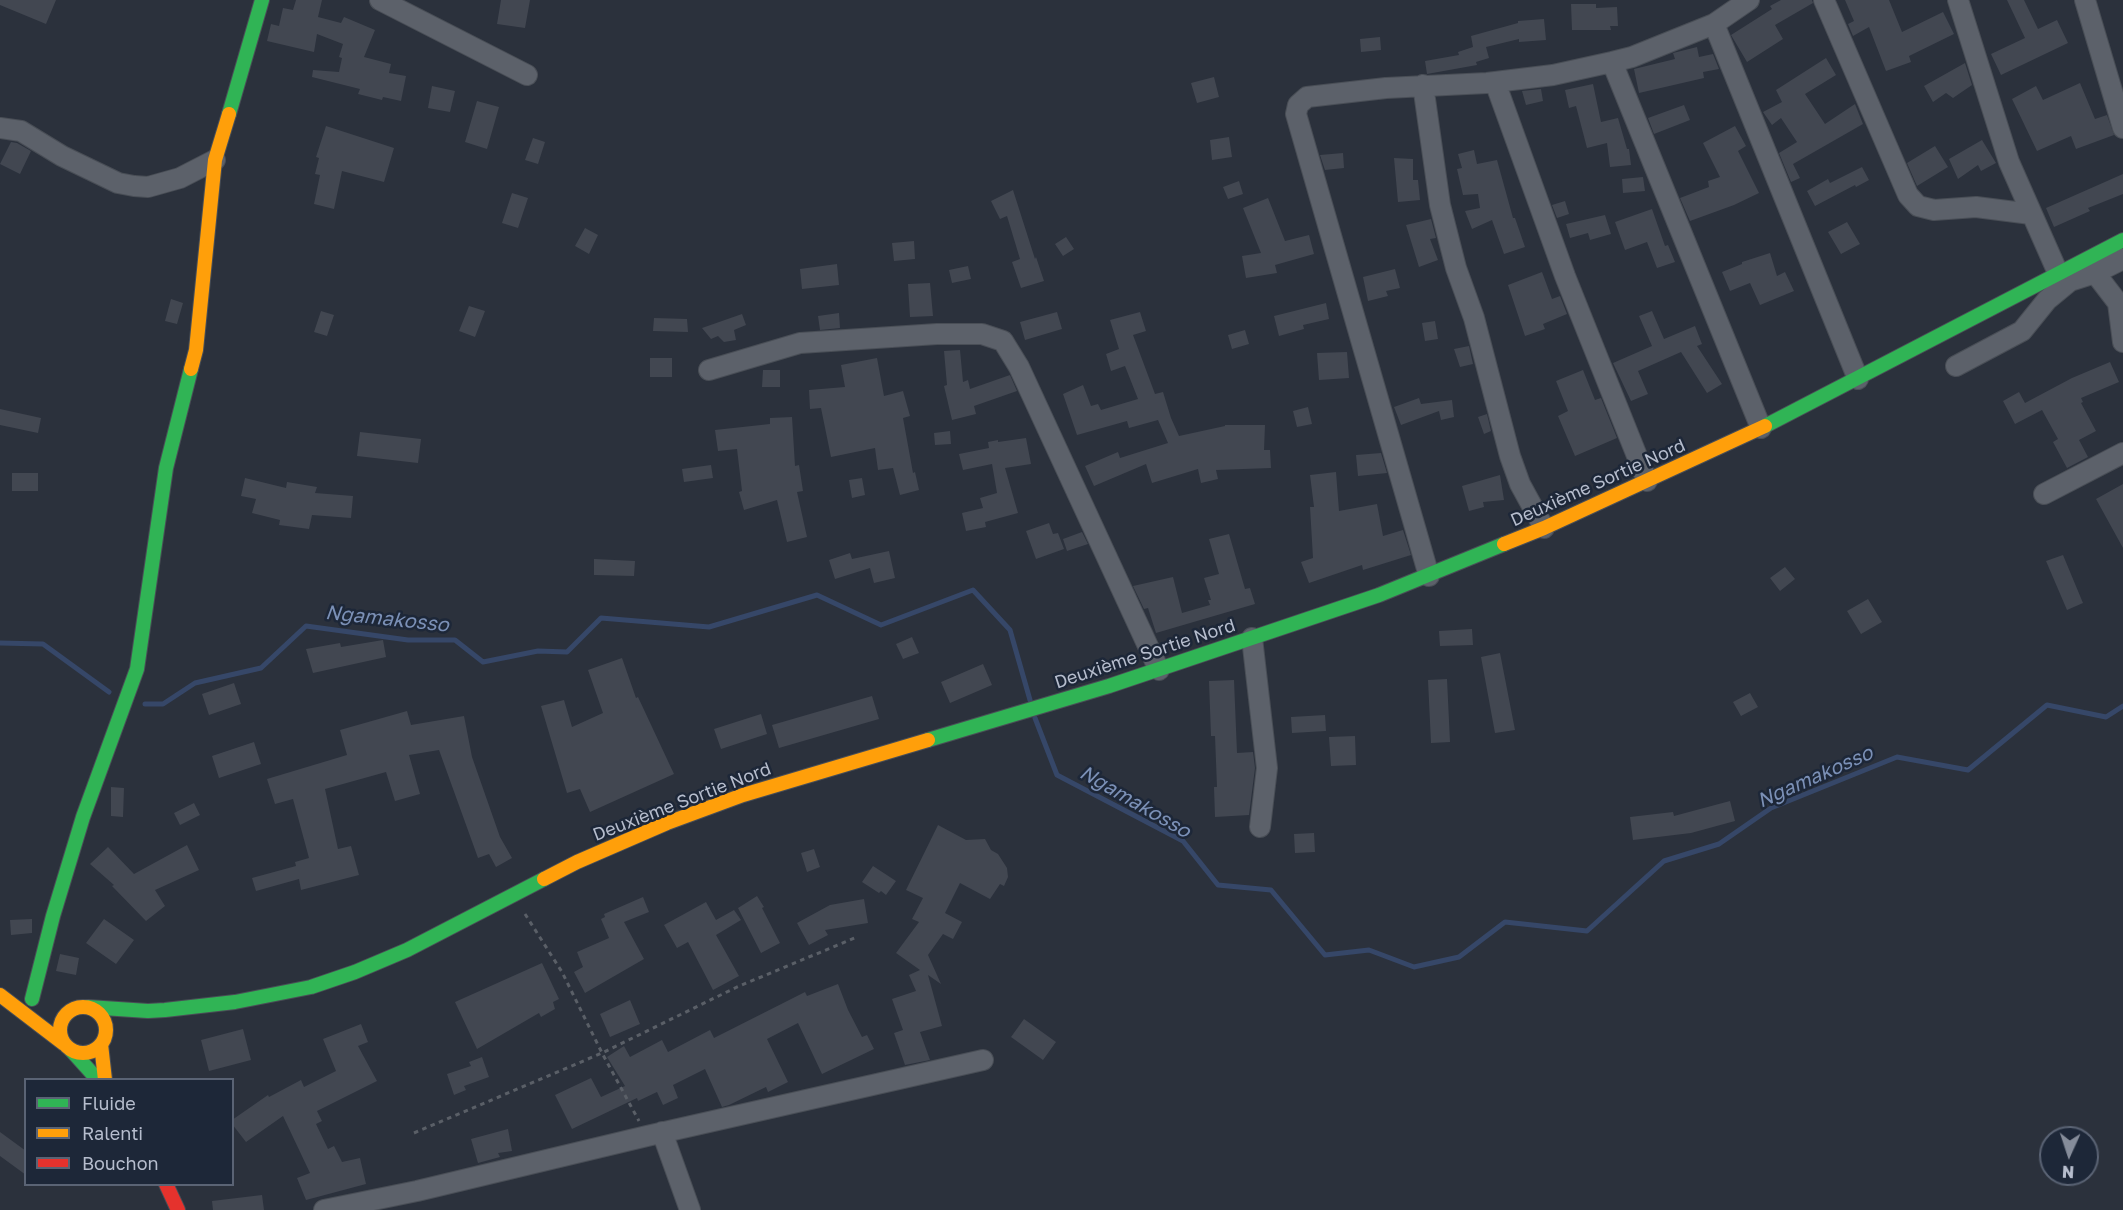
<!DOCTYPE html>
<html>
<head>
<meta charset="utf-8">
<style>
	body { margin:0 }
	#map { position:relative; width:2123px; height:1210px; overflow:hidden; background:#2b313c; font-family:"Golos Text",sans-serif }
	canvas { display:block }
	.legend { position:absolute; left:24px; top:1078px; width:210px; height:108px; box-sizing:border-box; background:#1d2738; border:2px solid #5a6374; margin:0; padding:8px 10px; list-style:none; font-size:18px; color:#b6bdcd }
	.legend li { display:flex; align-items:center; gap:12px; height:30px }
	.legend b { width:30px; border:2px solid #5a6374 }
	.north { position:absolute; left:2039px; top:1126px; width:60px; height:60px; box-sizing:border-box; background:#1d2738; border:2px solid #5a6374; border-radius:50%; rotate:183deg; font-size:16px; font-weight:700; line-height:24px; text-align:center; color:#b6bdcd }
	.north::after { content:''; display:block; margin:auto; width:21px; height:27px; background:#858c9a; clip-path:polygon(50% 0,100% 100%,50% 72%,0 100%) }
</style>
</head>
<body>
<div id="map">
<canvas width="2123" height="1210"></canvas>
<ul class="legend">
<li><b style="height:8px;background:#30b455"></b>Fluide</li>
<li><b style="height:8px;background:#ff9f0a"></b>Ralenti</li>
<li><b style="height:8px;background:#e5322d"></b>Bouchon</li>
</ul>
<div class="north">N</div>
</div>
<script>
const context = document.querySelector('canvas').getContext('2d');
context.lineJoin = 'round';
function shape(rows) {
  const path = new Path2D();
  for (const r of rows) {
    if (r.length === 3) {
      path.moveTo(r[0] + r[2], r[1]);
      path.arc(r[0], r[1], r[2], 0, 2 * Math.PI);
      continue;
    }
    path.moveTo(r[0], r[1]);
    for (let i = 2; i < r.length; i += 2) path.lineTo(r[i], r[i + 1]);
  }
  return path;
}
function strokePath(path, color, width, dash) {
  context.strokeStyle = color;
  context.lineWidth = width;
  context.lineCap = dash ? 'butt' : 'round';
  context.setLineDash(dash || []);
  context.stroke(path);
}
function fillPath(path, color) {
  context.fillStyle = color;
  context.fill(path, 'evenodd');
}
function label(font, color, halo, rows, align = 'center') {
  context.font = font + ' "Golos Text",sans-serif';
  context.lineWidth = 5;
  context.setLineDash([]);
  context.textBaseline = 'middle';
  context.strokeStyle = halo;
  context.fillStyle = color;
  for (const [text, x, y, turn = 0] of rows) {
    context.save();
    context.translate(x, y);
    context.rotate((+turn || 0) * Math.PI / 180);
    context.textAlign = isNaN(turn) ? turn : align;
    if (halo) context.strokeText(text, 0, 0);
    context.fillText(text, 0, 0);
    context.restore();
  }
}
strokePath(shape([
	[0,643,43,644,109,692],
	[145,704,163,704,195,683,261,668,306,626,408,640,455,640,483,662,538,651,567,652,601,618,709,627,817,595,881,625,973,590,1010,630,1030,700],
	[1035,718,1057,775,1183,841,1218,885,1271,890,1325,955,1369,950,1414,967,1459,957,1505,922,1587,931,1664,861,1719,844,1771,808,1897,757,1968,770,2047,705,2106,717,2123,706]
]), '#364768', 5);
fillPath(shape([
	[0,0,56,0,46,24,0,5],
	[296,0,322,0,318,17,341,23,344,17,375,30,364,57,391,64,389,73,406,76,401,101,383,97,382,100,358,94,360,89,312,77,313,70,339,72,342,58,339,57,343,44,317,34,314,52,267,41,271,24,279,26,283,8,293,10],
	[501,0,530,0,525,28,497,24],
	[1781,0,1812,0,1813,3,1775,25,1783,39,1747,62,1731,35,1772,9,1770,6],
	[1845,0,1889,0,1902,32,1943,12,1954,34,1909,56,1911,62,1886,71,1869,27,1853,36,1848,24,1854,21],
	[2007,0,2024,0,2038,29,2057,20,2068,43,2001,75,1991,54,2025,38],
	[1571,4,1596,4,1596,8,1617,7,1618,26,1610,26,1611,30,1572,30],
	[1544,19,1546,40,1519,42,1519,39,1486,47,1489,58,1476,62,1477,65,1427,74,1425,61,1459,55,1458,52,1473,47,1471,36,1518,23,1518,21],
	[1380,37,1381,50,1361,52,1360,39],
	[1697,47,1699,57,1713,54,1719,69,1703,72,1704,78,1639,93,1634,69,1675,59,1673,53],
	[1826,58,1836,75,1805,94,1825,124,1855,104,1863,124,1793,164,1800,178,1791,182,1779,153,1797,142,1781,118,1772,125,1763,112,1782,102,1776,90],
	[1965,63,1972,85,1953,98,1946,93,1933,102,1924,86],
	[1214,77,1219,97,1197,103,1191,83],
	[2080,83,2095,119,2107,115,2114,135,2076,149,2071,136,2037,151,2012,99,2036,86,2043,100],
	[1593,84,1601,122,1618,118,1627,149,1629,149,1631,165,1610,167,1607,143,1587,148,1576,106,1569,108,1565,90],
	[432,86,455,91,450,112,428,108],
	[1541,89,1543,101,1526,105,1522,91],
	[477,101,499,107,487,149,465,142],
	[1684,105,1690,120,1654,134,1648,118],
	[326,126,394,148,384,182,342,171,334,209,314,204,320,175,315,174,319,158,316,157],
	[1735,126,1746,146,1738,151,1759,193,1734,205,1690,221,1680,198,1709,187,1708,181,1720,177,1703,143],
	[1229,137,1232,157,1212,160,1210,140],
	[533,138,545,142,538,164,525,160],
	[1982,140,1996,163,1981,171,1978,165,1958,179,1949,159],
	[11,142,17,143,31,151,20,174,0,164],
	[1935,146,1948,167,1917,186,1907,163],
	[1474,150,1477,164,1497,160,1513,218,1515,218,1525,247,1504,254,1492,220,1472,229,1465,211,1480,208,1478,194,1463,195,1457,169,1462,168,1458,154],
	[1343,153,1344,168,1325,170,1320,155],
	[1394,158,1413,159,1413,180,1418,180,1420,200,1398,202],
	[1862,167,1869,180,1856,187,1855,185,1815,206,1807,191,1828,179,1830,183],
	[2123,174,2123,194,2088,208,2090,211,2054,227,2046,208],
	[1643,177,1645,191,1623,193,1622,179],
	[1239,181,1243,194,1228,199,1223,187],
	[1013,190,1035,259,1036,257,1044,281,1021,288,1012,262,1020,259,1007,216,1000,219,991,201],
	[512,193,528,198,518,228,502,223],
	[1268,198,1285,241,1309,235,1314,254,1275,265,1277,273,1246,278,1242,256,1261,253,1243,208],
	[1565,201,1569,214,1557,218,1552,205],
	[1652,209,1665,246,1668,245,1675,262,1657,268,1647,242,1625,250,1615,222],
	[1605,215,1611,234,1590,240,1588,233,1570,238,1566,224],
	[1431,219,1436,238,1430,239,1438,260,1419,267,1406,225],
	[1847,222,1860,244,1841,254,1828,232],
	[585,228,598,235,589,254,575,246],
	[1066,237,1074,249,1063,256,1055,244],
	[914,241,915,259,894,261,892,243],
	[1770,253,1777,276,1785,272,1794,291,1760,305,1750,283,1730,291,1722,272,1742,264,1742,262],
	[837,264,839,285,802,289,800,269],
	[968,266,971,279,952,283,949,270],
	[1395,269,1400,288,1386,291,1388,296,1368,301,1363,277],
	[1542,272,1552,299,1560,296,1567,314,1543,324,1545,329,1525,336,1508,285],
	[930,283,933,316,910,317,908,284],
	[171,299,183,303,177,324,165,321],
	[1326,303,1329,319,1303,325,1304,329,1279,336,1274,316],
	[469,306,485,311,475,337,459,331],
	[321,311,334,315,327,336,314,332],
	[1652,311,1664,339,1695,326,1702,344,1697,346,1722,384,1707,393,1681,352,1638,371,1648,394,1631,401,1613,363,1652,346,1639,316],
	[1057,312,1062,329,1025,340,1020,322],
	[1140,312,1146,331,1133,335,1155,394,1163,392,1171,418,1179,436,1225,426,1225,425,1265,425,1264,450,1270,450,1271,468,1216,470,1218,479,1201,483,1198,469,1152,483,1146,464,1094,486,1085,466,1118,452,1120,458,1168,443,1158,420,1129,428,1127,421,1077,435,1063,394,1083,385,1091,406,1098,404,1101,410,1138,399,1125,366,1111,371,1106,354,1119,349,1110,320],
	[839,313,840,328,820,330,818,316],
	[742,314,746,325,734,330,736,340,724,342,718,336,711,339,702,328],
	[654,318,687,319,688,332,653,331],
	[1435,321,1438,339,1425,341,1422,323],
	[1245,330,1249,344,1232,349,1228,335],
	[1469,346,1473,364,1460,367,1454,349],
	[960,350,963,382,968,380,970,389,1010,375,1017,391,974,406,976,414,952,420,944,386,947,385,944,351],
	[1347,352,1349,378,1319,380,1317,353],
	[650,358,672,358,672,377,650,377],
	[877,358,884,396,903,391,910,416,903,418,913,473,915,472,919,490,900,495,893,468,878,470,875,448,831,457,821,408,810,409,809,390,845,387,841,365],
	[2110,362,2119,382,2081,398,2083,402,2081,403,2096,431,2079,440,2088,457,2067,468,2053,442,2058,439,2042,410,2015,424,2003,401,2019,392,2025,403,2072,378],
	[763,370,780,370,780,387,762,387],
	[1583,370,1595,400,1601,398,1617,438,1575,456,1558,416,1568,411,1556,381],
	[1419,398,1421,404,1452,400,1454,417,1441,420,1439,411,1401,425,1394,407],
	[1308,407,1312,424,1297,427,1293,411],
	[0,409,41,418,38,433,0,425],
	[1487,414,1491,431,1484,434,1478,417],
	[792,417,795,466,799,465,803,491,797,492,807,537,787,542,777,500,744,510,739,492,742,491,737,449,718,451,715,430,770,424,770,418],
	[950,431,951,444,935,445,934,433],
	[360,432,421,439,418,463,357,456],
	[1026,438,1031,464,1005,468,1018,513,985,522,986,527,966,531,962,513,983,508,980,498,997,493,992,464,963,470,959,454,989,448,988,442,998,440,998,442],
	[1381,453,1387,473,1358,476,1356,455],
	[711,465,713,478,684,482,682,469],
	[1336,472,1339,511,1377,504,1383,536,1403,530,1411,555,1363,570,1362,565,1309,583,1301,562,1313,558,1310,507,1314,507,1310,475],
	[12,473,38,473,38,491,12,491],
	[1500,475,1504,500,1483,502,1484,507,1469,511,1462,486],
	[245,478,286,488,287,482,317,487,315,493,353,496,351,518,312,515,309,529,279,525,280,520,252,513,256,499,241,496],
	[862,478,865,495,852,498,849,480],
	[2123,484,2123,548,2096,499],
	[1049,523,1053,534,1058,533,1064,549,1036,559,1026,531],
	[1082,532,1088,544,1067,551,1063,539],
	[1229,534,1245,589,1250,588,1255,604,1156,633,1148,608,1144,609,1133,586,1173,577,1182,613,1210,605,1208,600,1211,600,1204,578,1219,574,1209,539],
	[889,551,895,578,874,583,870,568,835,579,829,560,850,553,852,559],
	[2063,555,2083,603,2067,610,2046,561],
	[594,559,635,561,634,576,594,575],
	[1785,567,1795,579,1780,591,1770,578],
	[1868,599,1882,622,1861,634,1847,611],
	[1472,629,1473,645,1440,646,1439,631],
	[912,637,919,653,903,659,896,644],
	[383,640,386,657,313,673,306,649,340,643,341,647],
	[1500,653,1515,730,1495,733,1481,657],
	[622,658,636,698,638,697,674,774,590,812,580,789,567,793,541,706,564,700,572,727,603,713,588,670],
	[983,664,992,685,950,703,941,682],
	[1447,679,1450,742,1431,743,1428,680],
	[1234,680,1237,753,1253,752,1255,768,1249,815,1215,817,1214,787,1217,787,1215,736,1211,736,1209,681],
	[234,683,241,704,209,715,202,694],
	[1750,693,1758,707,1741,716,1733,702],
	[872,696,879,719,779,748,772,725],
	[407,711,411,725,464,716,472,757,500,837,512,858,496,867,489,854,478,858,439,750,409,755,420,794,395,801,386,772,325,789,338,849,351,846,359,875,301,890,299,879,256,891,252,878,296,866,295,862,309,858,293,799,275,804,267,779,347,755,340,730],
	[761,714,767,734,721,749,714,729],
	[1325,715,1326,731,1292,733,1291,717],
	[1355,736,1356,765,1331,766,1329,737],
	[254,742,261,764,219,778,212,756],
	[111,787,124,788,123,817,111,816],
	[1730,801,1735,821,1691,833,1633,840,1630,817,1673,812,1674,816],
	[194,803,200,815,180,825,174,813],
	[938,825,966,840,985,839,991,850,998,854,1007,868,1008,877,1004,886,1000,884,990,899,960,883,945,913,962,922,953,939,943,934,928,955,941,984,928,975,942,1026,920,1032,930,1060,905,1065,894,1033,903,1030,892,999,916,991,909,975,920,970,896,953,919,922,912,919,923,898,906,890],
	[1314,833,1315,852,1295,853,1294,834],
	[187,845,199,870,155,890,165,906,146,921,112,886,114,885,90,864,108,847,134,874],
	[814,849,820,867,807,872,801,853],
	[873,866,896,881,886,895,881,891,879,893,862,882],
	[757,896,764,907,762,908,780,943,761,953,738,908],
	[643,897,649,912,624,922,644,959,585,993,574,972,583,967,577,952,609,938,601,919,605,917,604,914],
	[864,899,868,923,825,930,828,935,809,945,797,923,830,905],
	[706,902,716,920,734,910,741,920,716,935,739,976,713,990,688,942,677,948,664,925],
	[32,919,32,933,11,935,10,920],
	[104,919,134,940,116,964,86,943],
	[60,954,79,958,76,975,56,971],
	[542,963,559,999,553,1002,555,1009,541,1017,539,1013,477,1049,455,1002],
	[838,984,848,1010,862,1037,867,1035,874,1049,822,1074,798,1023,767,1039,788,1082,768,1092,766,1087,729,1105,722,1107,705,1069,673,1085,678,1098,663,1105,657,1092,638,1101,637,1098,572,1129,555,1095,591,1078,601,1097,625,1086,607,1057,624,1046,630,1057,662,1040,668,1052,710,1030,714,1038,805,992,807,996],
	[630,1000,640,1024,610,1037,600,1014],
	[1024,1019,1056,1042,1043,1060,1011,1037],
	[361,1024,368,1042,358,1046,377,1081,317,1111,322,1121,316,1124,328,1149,334,1146,342,1162,360,1158,366,1184,306,1200,297,1178,310,1173,283,1116,246,1142,232,1124,232,1120,268,1095,269,1097,301,1080,304,1087,336,1071,323,1039],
	[243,1029,251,1060,209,1071,201,1040],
	[482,1057,489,1077,464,1086,466,1090,454,1095,447,1074,471,1066,469,1062],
	[508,1129,512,1151,498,1153,500,1157,478,1163,471,1139],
	[0,1132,26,1151,26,1175,0,1156],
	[262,1195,264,1210,213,1210,212,1201]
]), '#424751');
const street = shape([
	[380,0,527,75],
	[1824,0,1908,195,1918,206,1934,210,1976,207,2031,214],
	[1958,0,2009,162,2058,273],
	[2085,0,2123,128],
	[1714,24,1858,379],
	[1612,62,1761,428],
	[1495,82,1565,276,1647,481],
	[1423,85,1440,205,1456,268,1474,318,1510,456,1520,484,1544,528],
	[0,128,21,131,62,156,118,183,134,186,148,187,180,178,215,160],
	[2123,259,2095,273,2118,303,2123,342],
	[1956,366,2022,331,2047,300,2070,281,2095,273],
	[709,370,800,343,937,334,982,334,1003,341,1019,367,1159,670],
	[2044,494,2123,453],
	[1429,576,1296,114,1298,105,1307,97,1386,88,1487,83,1553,75,1612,62,1632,57,1714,24,1749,0],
	[1252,638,1267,768,1260,827],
	[662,1132,690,1210],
	[324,1210,417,1191,647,1136,983,1060]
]);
const fast = shape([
	[229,114,262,0],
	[1765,426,2123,240],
	[928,740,1109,686,1379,595,1504,544],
	[32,999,53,916,83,817,137,669,166,468,191,369],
	[88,1007,148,1011,165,1010,235,1002,311,987,355,972,407,950,544,879],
	[71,1050,98,1080]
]);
const slow = shape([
	[191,369,196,350,215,160,229,114],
	[1504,544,1544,528,1765,426],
	[544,879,577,862,667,823,743,795,928,740],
	[0,995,64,1044],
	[83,1030,23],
	[101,1044,105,1080]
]);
const jam = shape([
	[166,1184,178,1210]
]);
strokePath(street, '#494e56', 22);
strokePath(fast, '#494e56', 16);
strokePath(slow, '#494e56', 16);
strokePath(jam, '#494e56', 16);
strokePath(shape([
	[525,914,562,972,602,1053,639,1121],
	[414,1133,602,1053,737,987,857,937]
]), '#5a5f67', 3, [4.5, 4.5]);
strokePath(street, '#5c616a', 20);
strokePath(fast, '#30b455', 14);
strokePath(slow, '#ff9f0a', 14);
strokePath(jam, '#e5322d', 14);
label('18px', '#b6bdcd', '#1d2738', [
	["Deuxième Sortie Nord",1598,483,-24],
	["Deuxième Sortie Nord",1145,654,-18],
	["Deuxième Sortie Nord",682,802,-21]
]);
label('italic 20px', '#7b90b6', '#1d2738', [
	["Ngamakosso",387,619,6],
	["Ngamakosso",1815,777,-24],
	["Ngamakosso",1135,802,30]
]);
</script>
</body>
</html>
